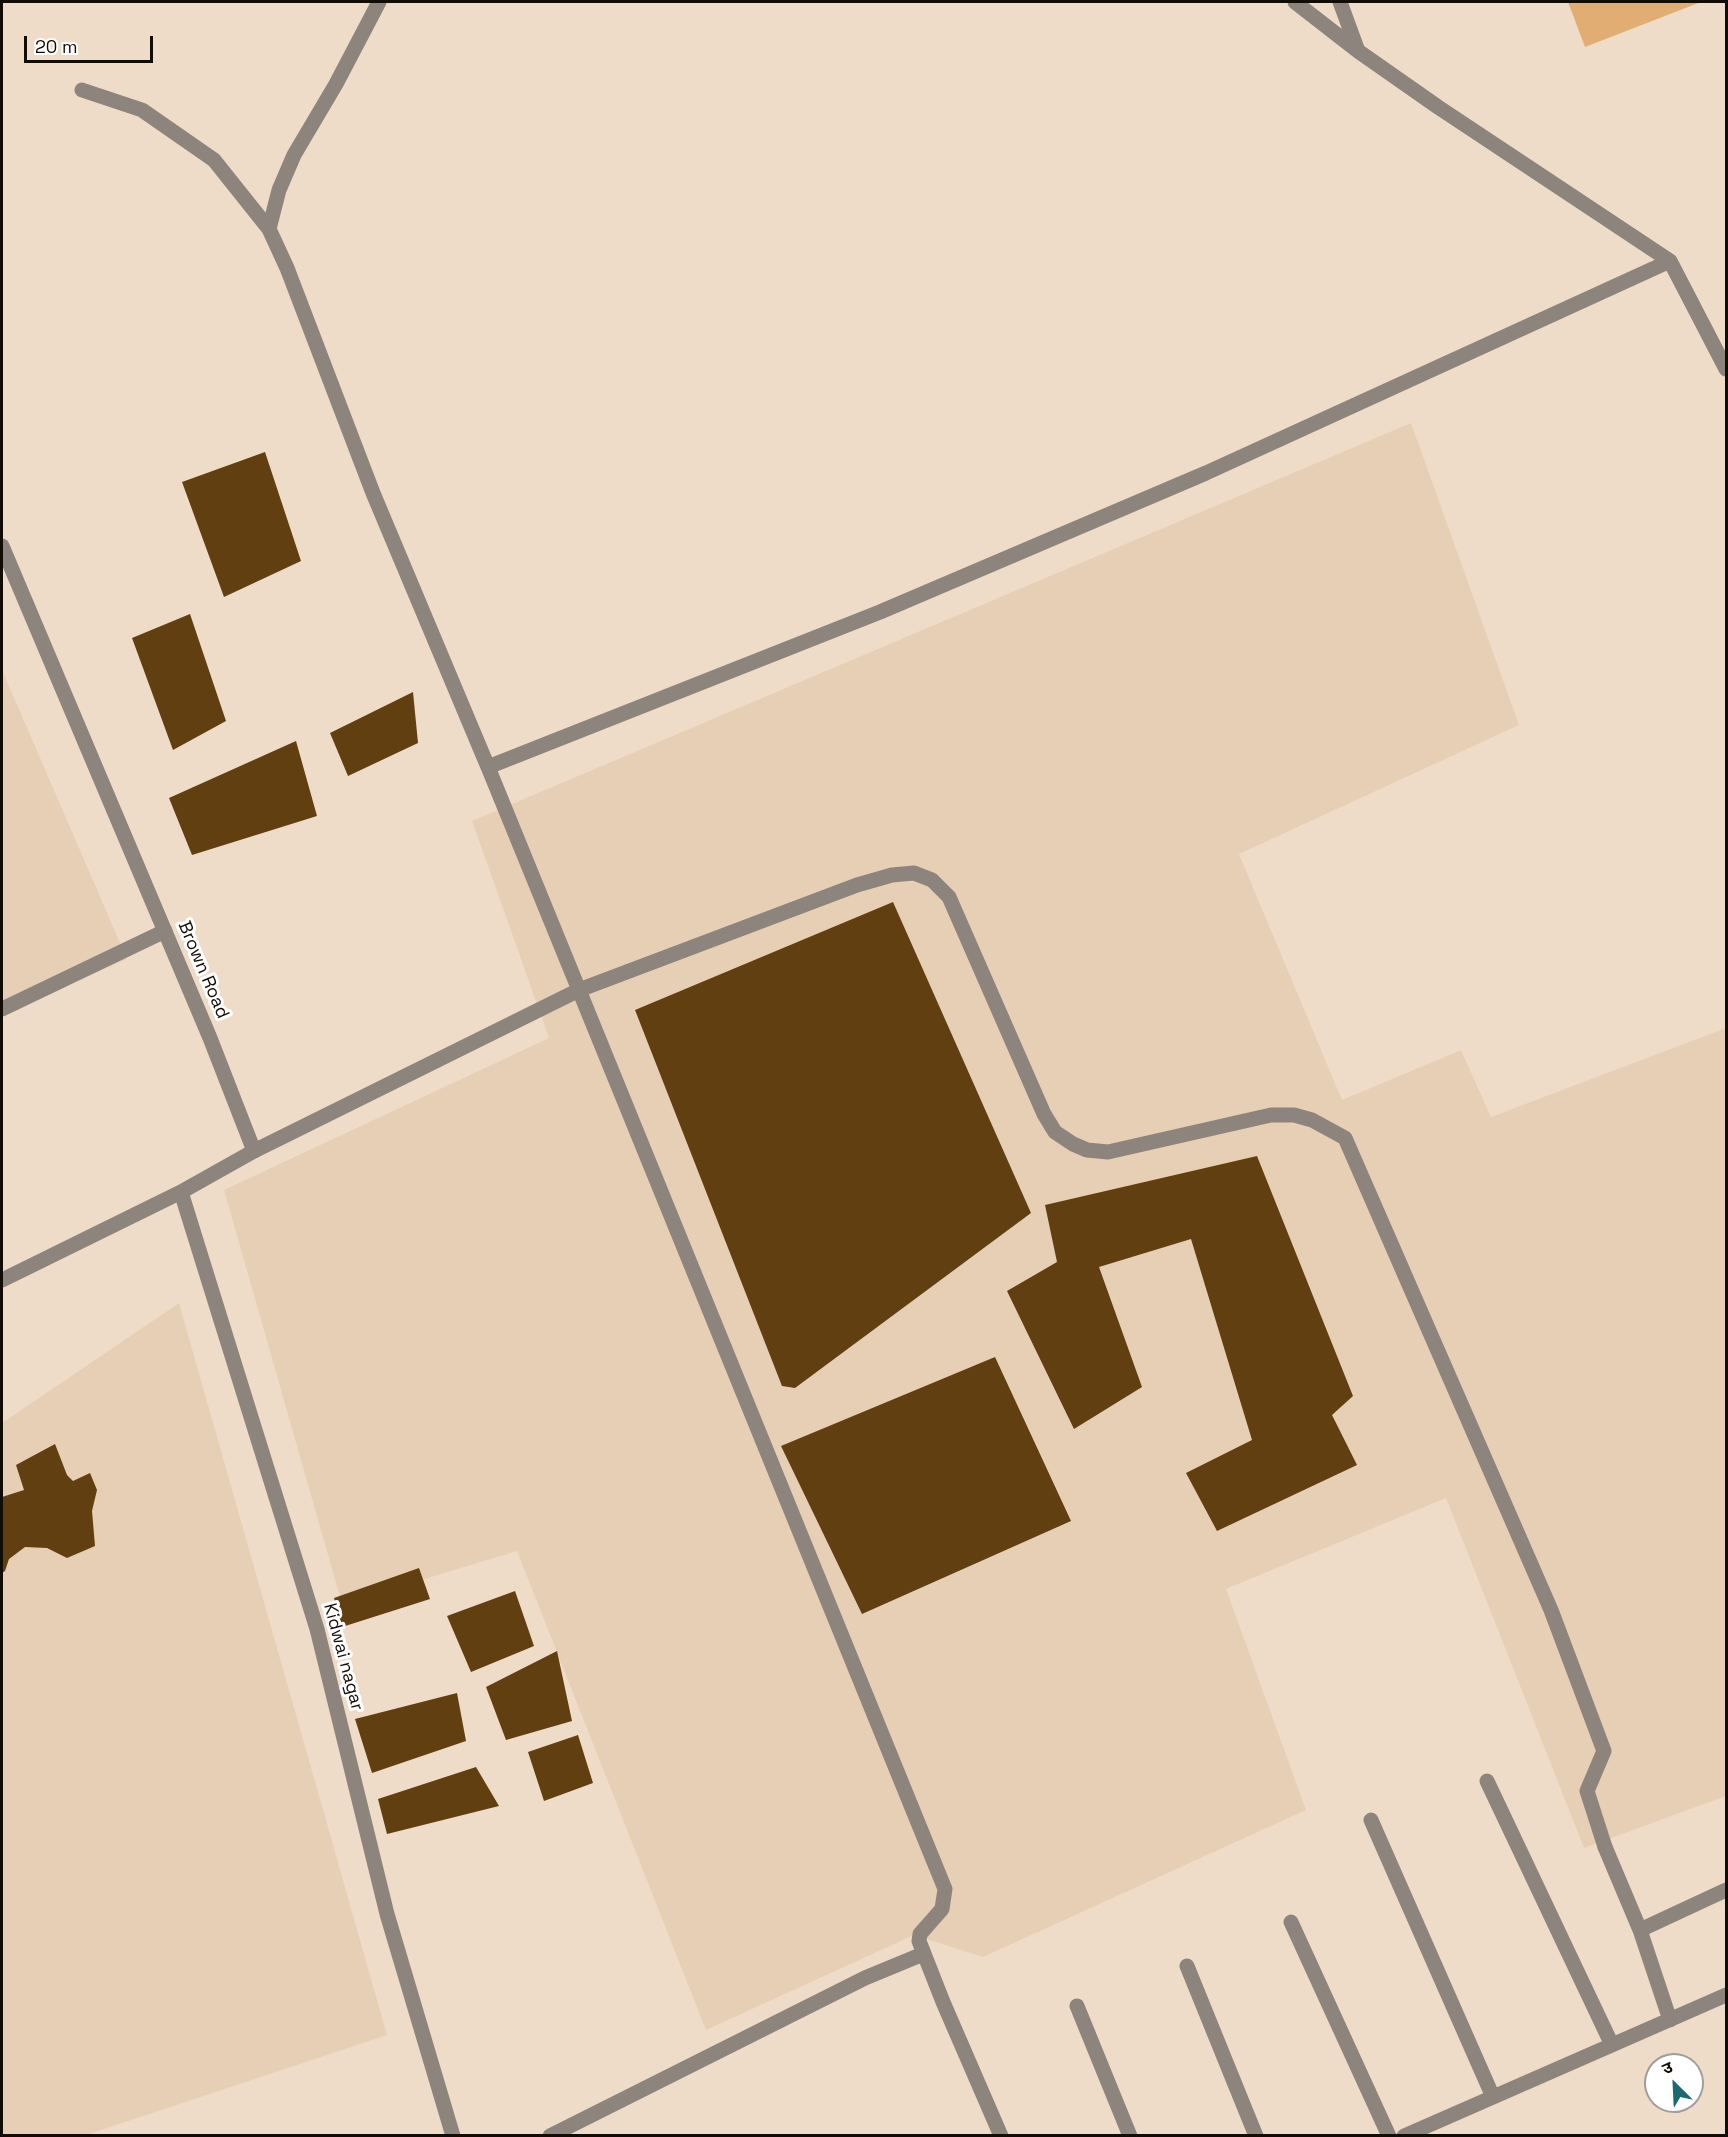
<!DOCTYPE html>
<html>
<head>
<meta charset="utf-8">
<style>
	body { margin:0 }
	#map { position:relative; width:1728px; height:2137px; overflow:hidden; background:#efdcc8; font-family:"Space Grotesk","Noto Sans Devanagari",sans-serif }
	canvas { display:block }
	.frame { position:absolute; inset:0; border:3px solid #120c06; pointer-events:none }
	.north { position:absolute; left:1644px; top:2053px; width:60px; height:60px; box-sizing:border-box; background:#fff; border:2px solid #a09e9b; border-radius:50%; rotate:336deg; font-size:16px; font-weight:700; line-height:24px; text-align:center; color:#120c06 }
	.north::after { content:''; display:block; margin:auto; width:21px; height:27px; background:#1c696f; clip-path:polygon(50% 0,100% 100%,50% 72%,0 100%) }
	.scale { position:absolute; left:24px; top:36px; width:129px; height:27px; box-sizing:border-box; border:3px solid #120c06; border-top:0; padding-left:8px; font-size:18px; line-height:21px; white-space:nowrap; color:#120c06; -webkit-text-stroke:4px #fff; paint-order:stroke }
</style>
</head>
<body>
<div id="map">
<canvas width="1728" height="2137"></canvas>
<div class="frame"></div>
<div class="north">उ</div>
<div class="scale">20 m</div>
</div>
<script>
const context = document.querySelector('canvas').getContext('2d');
context.lineJoin = 'round';
function fillPath(path, color) {
  context.fillStyle = color;
  context.fill(path, 'evenodd');
}
function shape(rows) {
  const path = new Path2D();
  for (const r of rows) {
    path.moveTo(r[0], r[1]);
    for (let i = 2; i < r.length; i += 2) path.lineTo(r[i], r[i + 1]);
  }
  return path;
}
function strokePath(path, color, width, dash) {
  context.strokeStyle = color;
  context.lineWidth = width;
  context.lineCap = dash ? 'butt' : 'round';
  context.setLineDash(dash || []);
  context.stroke(path);
}
function label(font, color, halo, rows, align = 'center') {
  context.font = font + ' "Space Grotesk",sans-serif';
  context.lineWidth = 6;
  context.setLineDash([]);
  context.textBaseline = 'middle';
  context.strokeStyle = halo;
  context.fillStyle = color;
  for (const [text, x, y, turn = 0] of rows) {
    context.save();
    context.translate(x, y);
    context.rotate((+turn || 0) * Math.PI / 180);
    context.textAlign = isNaN(turn) ? turn : align;
    if (halo) context.strokeText(text, 0, 0);
    context.fillText(text, 0, 0);
    context.restore();
  }
}
fillPath(shape([
	[1411,423,1519,725,1239,854,1342,1100,1461,1050,1491,1117,1726,1028,1726,1796,1584,1848,1446,1498,1226,1589,1306,1810,983,1957,914,1935,706,2030,517,1551,342,1604,224,1190,549,1038,472,821],
	[2,670,127,959,2,1014],
	[179,1303,387,2035,86,2135,2,2136,2,1423]
]), '#e7cfb5');
fillPath(shape([
	[1568,2,1701,2,1585,47]
]), '#e1ad72');
fillPath(shape([
	[265,452,301,561,224,597,182,482],
	[190,614,226,721,173,750,132,638],
	[413,692,418,743,348,776,330,733],
	[296,741,317,816,192,855,169,798],
	[893,902,1031,1213,795,1388,782,1386,635,1010],
	[1257,1156,1353,1396,1332,1415,1357,1465,1217,1531,1186,1473,1252,1440,1191,1239,1099,1267,1142,1387,1074,1429,1007,1291,1057,1262,1045,1205],
	[995,1357,1071,1521,862,1614,781,1446],
	[55,1444,67,1475,73,1481,90,1473,97,1490,92,1511,95,1546,67,1558,47,1548,25,1547,9,1559,5,1571,2,1573,2,1497,24,1490,16,1465],
	[419,1568,430,1599,342,1627,334,1598],
	[515,1591,534,1646,471,1672,447,1616],
	[557,1651,572,1721,506,1740,486,1687],
	[457,1693,466,1741,372,1773,355,1719],
	[578,1735,593,1783,544,1801,528,1752],
	[476,1767,499,1806,387,1834,378,1799]
]), '#613f10');
strokePath(shape([
	[579,990,857,885,892,875,914,873,932,880,949,897,1044,1114,1055,1132,1073,1144,1087,1150,1108,1152,1271,1115,1294,1115,1312,1120,1345,1138,1551,1610,1604,1751,1587,1791,1605,1847],
	[2,1009,165,931]
]), '#8d857d', 15);
strokePath(shape([
	[1295,2,1358,51,1438,107,1670,261,1726,369],
	[1340,2,1358,51],
	[82,90,142,110,214,160,269,229,287,268,373,493,488,767],
	[269,229,279,190,294,155,336,84,379,2],
	[579,990,945,1889,942,1909,920,1934,919,1941,943,2002,1001,2136],
	[254,1151,579,990,488,767,880,612,1206,473,1670,261],
	[1487,1781,1612,2045],
	[1371,1820,1493,2097],
	[1605,1847,1640,1930],
	[1291,1922,1389,2136],
	[1187,1966,1256,2136],
	[1077,2006,1130,2136],
	[1670,2020,1640,1930,1726,1890],
	[550,2136,865,1978,923,1954],
	[1404,2136,1726,1995]
]), '#8d857d', 15);
strokePath(shape([
	[2,546,210,1038,254,1151,181,1192,2,1280],
	[181,1192,317,1629,387,1914,453,2136]
]), '#8d857d', 15);
label('18px', '#120c06', '#fff', [
	["Brown Road",203,970,67],
	["Kidwai nagar",343,1657,75]
]);
</script>
</body>
</html>
